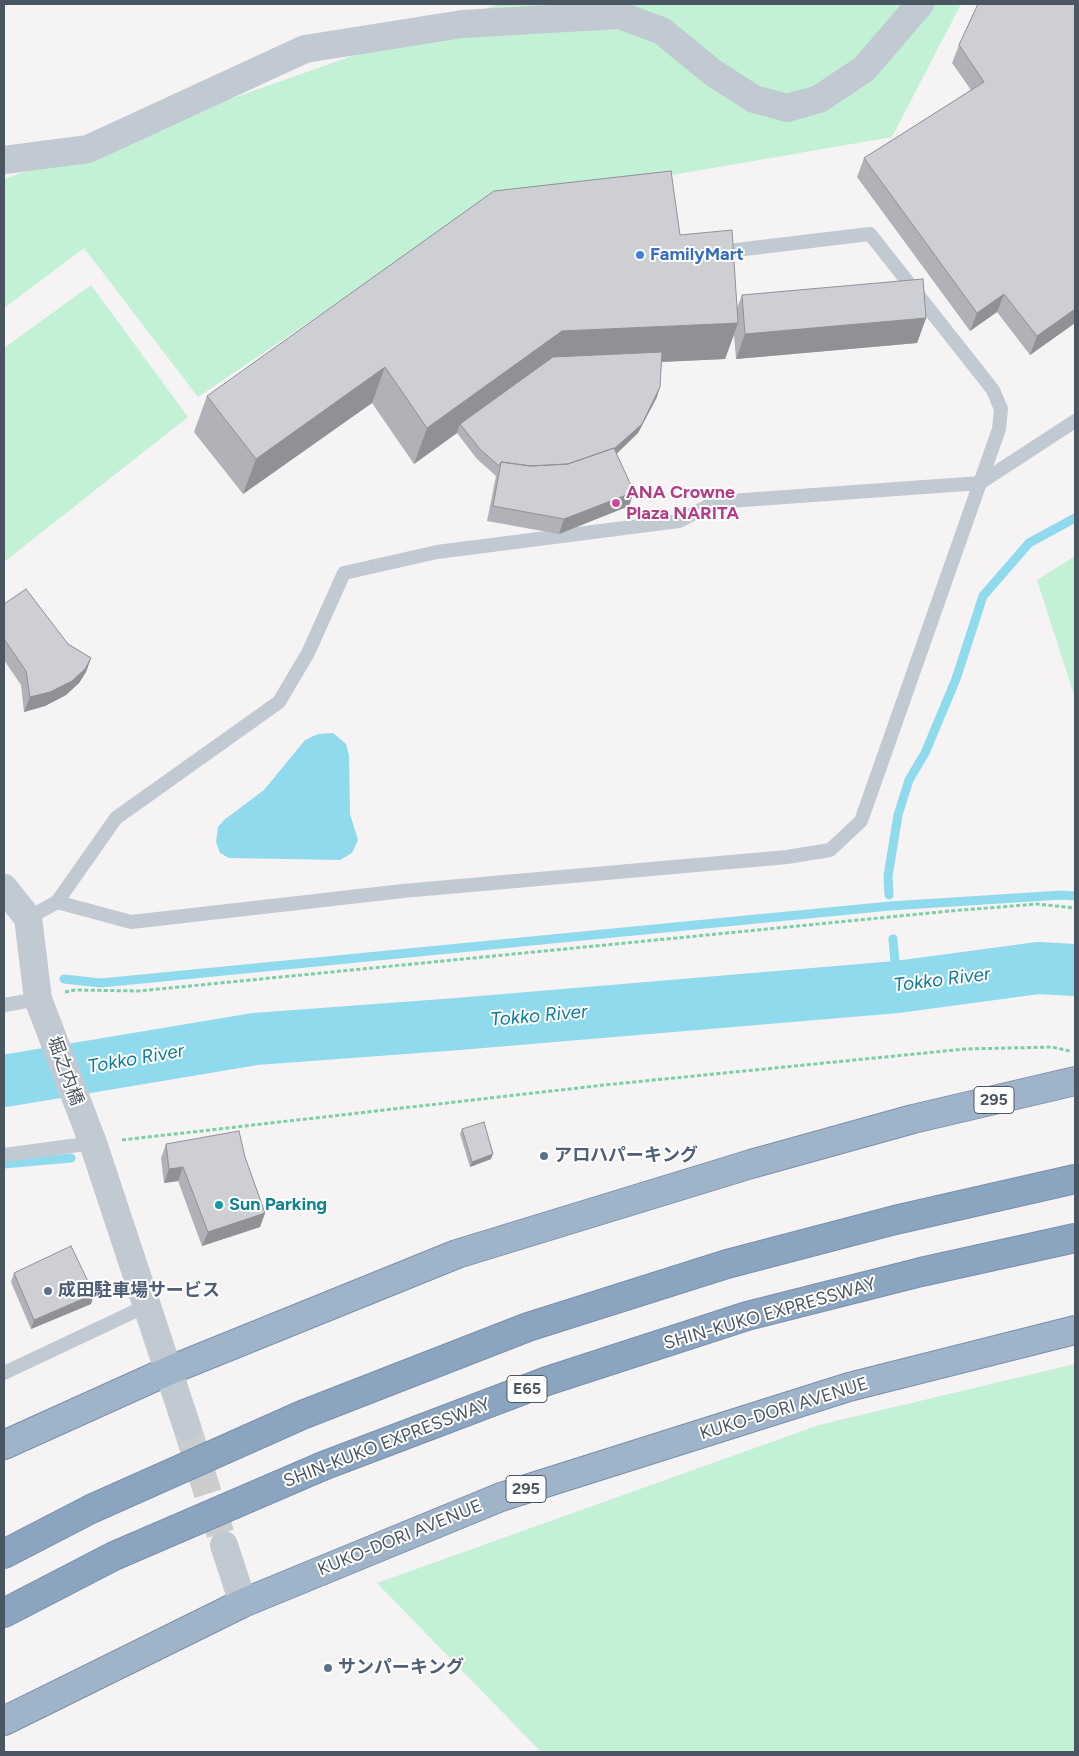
<!DOCTYPE html>
<html>
<head>
<meta charset="utf-8">
<style>
	body { margin:0 }
	#map { position:relative; width:1079px; height:1756px; overflow:hidden; background:#f5f3f3; font-family:Figtree,sans-serif }
	canvas { display:block }
	.frame { position:absolute; inset:0; border:5px solid #4a5661; pointer-events:none }
</style>
</head>
<body>
<div id="map">
<canvas width="1079" height="1756"></canvas>
<div class="frame"></div>
</div>
<script>
const context = document.querySelector('canvas').getContext('2d');
context.lineJoin = 'round';
function fillPath(path, color) {
  context.fillStyle = color;
  context.fill(path, 'evenodd');
}
function shape(rows) {
  const path = new Path2D();
  for (const r of rows) {
    path.moveTo(r[0], r[1]);
    for (let i = 2; i < r.length; i += 2) path.lineTo(r[i], r[i + 1]);
  }
  return path;
}
function strokePath(path, color, width, dash) {
  context.strokeStyle = color;
  context.lineWidth = width;
  context.lineCap = dash ? 'butt' : 'round';
  context.setLineDash(dash || []);
  context.stroke(path);
}
function label(font, color, halo, rows, align = 'center') {
  context.font = font + ' Figtree,"Noto Sans JP",sans-serif';
  context.lineWidth = 4;
  context.setLineDash([]);
  context.textBaseline = 'middle';
  context.strokeStyle = halo;
  context.fillStyle = color;
  for (const [text, x, y, turn = 0] of rows) {
    context.save();
    context.translate(x, y);
    context.rotate((+turn || 0) * Math.PI / 180);
    context.textAlign = isNaN(turn) ? turn : align;
    if (halo) context.strokeText(text, 0, 0);
    context.fillText(text, 0, 0);
    context.restore();
  }
}
fillPath(shape([
	[499,4,961,4,892,137,476,209,198,397,84,248,4,308,4,179],
	[91,285,188,417,4,562,4,348],
	[1075,556,1075,698,1037,580],
	[1075,1364,1075,1752,541,1752,377,1583,819,1425]
]), '#c3f1d5');
fillPath(shape([
	[333,733,346,744,349,755,350,814,358,840,352,853,340,860,229,858,220,853,216,842,218,827,224,820,264,790,305,740,318,734]
]), '#90daee');
strokePath(shape([
	[889,895,888,876,898,815,909,780,925,753,956,679,983,596,1029,543,1075,518],
	[893,939,897,987],
	[64,979,101,983,890,906,1062,895,1075,896],
	[4,1164,71,1158]
]), '#90daee', 9);
strokePath(shape([
	[4,1081,255,1039,458,1024,897,987,1038,968,1075,970]
]), '#90daee', 52);
strokePath(shape([
	[187,1427,224,1545]
]), '#caccce', 28, [28, 14]);
const trunk = shape([
	[4,1445,168,1371,457,1254,751,1164,913,1119,1075,1081],
	[4,1721,243,1603,501,1497,849,1387,1075,1330]
]);
const motorway = shape([
	[4,1554,91,1509,302,1415,528,1327,727,1264,895,1220,1075,1179],
	[4,1613,114,1556,323,1466,547,1381,747,1316,921,1272,1075,1238]
]);
strokePath(trunk, '#7690ad', 30);
strokePath(motorway, '#7690ad', 30);
strokePath(shape([
	[65,992,75,990,139,991,950,911,1037,904,1075,908],
	[122,1140,604,1085,965,1049,1052,1047,1070,1051]
]), '#7ad0a6', 3, [4, 2.5]);
strokePath(shape([
	[736,250,870,234,993,390,1001,409,999,429,980,483],
	[980,483,1075,421],
	[28,918,57,902,116,818,279,702,308,653,344,573,437,552,679,521,716,502,980,483,861,821,830,850,787,857,403,891,131,922,57,902],
	[4,1005,38,999],
	[4,1155,93,1143],
	[4,1373,146,1306]
]), '#c1cad2', 14);
strokePath(shape([
	[4,160,88,149,305,49,462,24,619,15,662,31,712,72,754,99,787,108,819,99,864,69,920,4]
]), '#c1cad2', 28);
strokePath(shape([
	[4,888,28,918,38,999,93,1143,187,1427],
	[224,1545,243,1603]
]), '#c1cad2', 28);
strokePath(trunk, '#9fb4c9', 28);
strokePath(motorway, '#8ba5c1', 28);
fillPath(shape([
	[978,4,1075,323,1030,355,997,312,970,331,857,177,864,158,971,90,952,63,959,45],
	[680,235,737,308,742,295,926,318,917,343,736,359,734,335,725,359,661,362,657,397,638,433,616,454,629,506,559,534,487,521,496,476,477,459,457,433,414,464,372,403,243,494,194,432,207,396],
	[4,604,91,658,86,672,79,683,66,695,45,706,24,712,21,685,4,660],
	[462,1129,491,1159,470,1167,460,1134],
	[166,1144,245,1157,265,1213,260,1227,202,1246,178,1181,164,1183,161,1158],
	[14,1273,94,1294,91,1304,31,1329,11,1282]
]), '#b0b2b7');
fillPath(shape([
	[1004,294,997,312,970,331,977,313],
	[1075,309,1075,323,1030,355,1037,336],
	[926,318,917,343,736,359,745,334],
	[738,323,725,359,549,367,460,424,457,433,414,464,427,428,562,331],
	[385,367,372,403,243,494,256,459],
	[660,387,657,397,638,433,605,465,530,470],
	[634,492,629,506,559,534,564,519],
	[91,658,86,672,79,683,66,695,45,706,24,712,30,697],
	[493,1154,491,1159,470,1167,472,1162],
	[183,1167,178,1181,164,1183,169,1169],
	[265,1213,260,1227,202,1246,208,1232],
	[94,1294,91,1304,31,1329,34,1320]
]), '#909195');
const building = shape([
	[978,4,1075,4,1075,309,1037,336,1004,294,977,313,864,158,984,82,959,45,978,4],
	[671,171,680,235,732,230,738,323,562,331,427,428,385,367,256,459,207,396,494,191,671,171],
	[923,279,926,318,745,334,742,295,923,279],
	[662,352,660,387,642,424,614,449,614,448,568,464,531,466,501,462,499,466,480,449,460,424,553,357,662,352],
	[614,448,634,492,564,519,493,506,501,462,531,466,568,464,614,448],
	[26,589,68,644,91,658,85,669,72,681,50,692,30,697,26,671,4,639,4,604,26,589],
	[484,1122,493,1154,472,1162,462,1129,484,1122],
	[239,1131,245,1157,265,1213,208,1232,183,1167,169,1169,166,1144,239,1131],
	[71,1246,94,1294,34,1320,14,1273,71,1246]
]);
fillPath(building, '#cdcfd5');
strokePath(building, '#909195', 1);
for (const [x, y, r, color] of [
	[640,255,5,"#3f7fe0"],
	[616,503,5,"#d1479c"],
	[544,1156,5,"#5c6f8a"],
	[219,1205,5,"#0f9aa8"],
	[48,1291,5,"#5c6f8a"],
	[328,1668,5,"#5c6f8a"]
]) {
  const dot = new Path2D();
  dot.arc(x, y, r, 0, 2 * Math.PI);
  context.fillStyle = color;
  context.fill(dot);
  strokePath(dot, '#fff', 2);
}
for (const [x, y, w] of [
	[994,1100,40],
	[527,1389,40],
	[526,1489,40]
]) {
  const box = new Path2D();
  box.roundRect(x - w / 2, y - 13.5, w, 27, 4);
  context.fillStyle = '#fff';
  context.fill(box);
  strokePath(box, '#4a5661', 1);
}
label('bold 16px', '#4a5661', null, [
	["295",994,1100],
	["E65",527,1389],
	["295",526,1489]
]);
label('bold 18px', '#366cbe', '#fff', [
	["FamilyMart",650,255]
], 'left');
label('bold 18px', '#b23c85', '#fff', [
	["ANA Crowne",626,493],
	["Plaza NARITA",626,514]
], 'left');
label('18px', '#4a5661', '#fff', [
	["堀之内橋",65,1071,70],
	["SHIN-KUKO EXPRESSWAY",770,1314,-16],
	["KUKO-DORI AVENUE",784,1409,-17],
	["SHIN-KUKO EXPRESSWAY",387,1443,-21],
	["KUKO-DORI AVENUE",400,1538,-22]
]);
label('bold 18px', '#4e5e75', '#fff', [
	["アロハパーキング",554,1156],
	["成田駐車場サービス",58,1291],
	["サンパーキング",338,1668]
], 'left');
label('bold 18px', '#0d838f', '#fff', [
	["Sun Parking",229,1205]
], 'left');
label('italic 19px', '#0c7c9b', '#fff', [
	["Tokko River",942,980,-7],
	["Tokko River",539,1016,-5],
	["Tokko River",136,1059,-10]
]);
</script>
</body>
</html>
